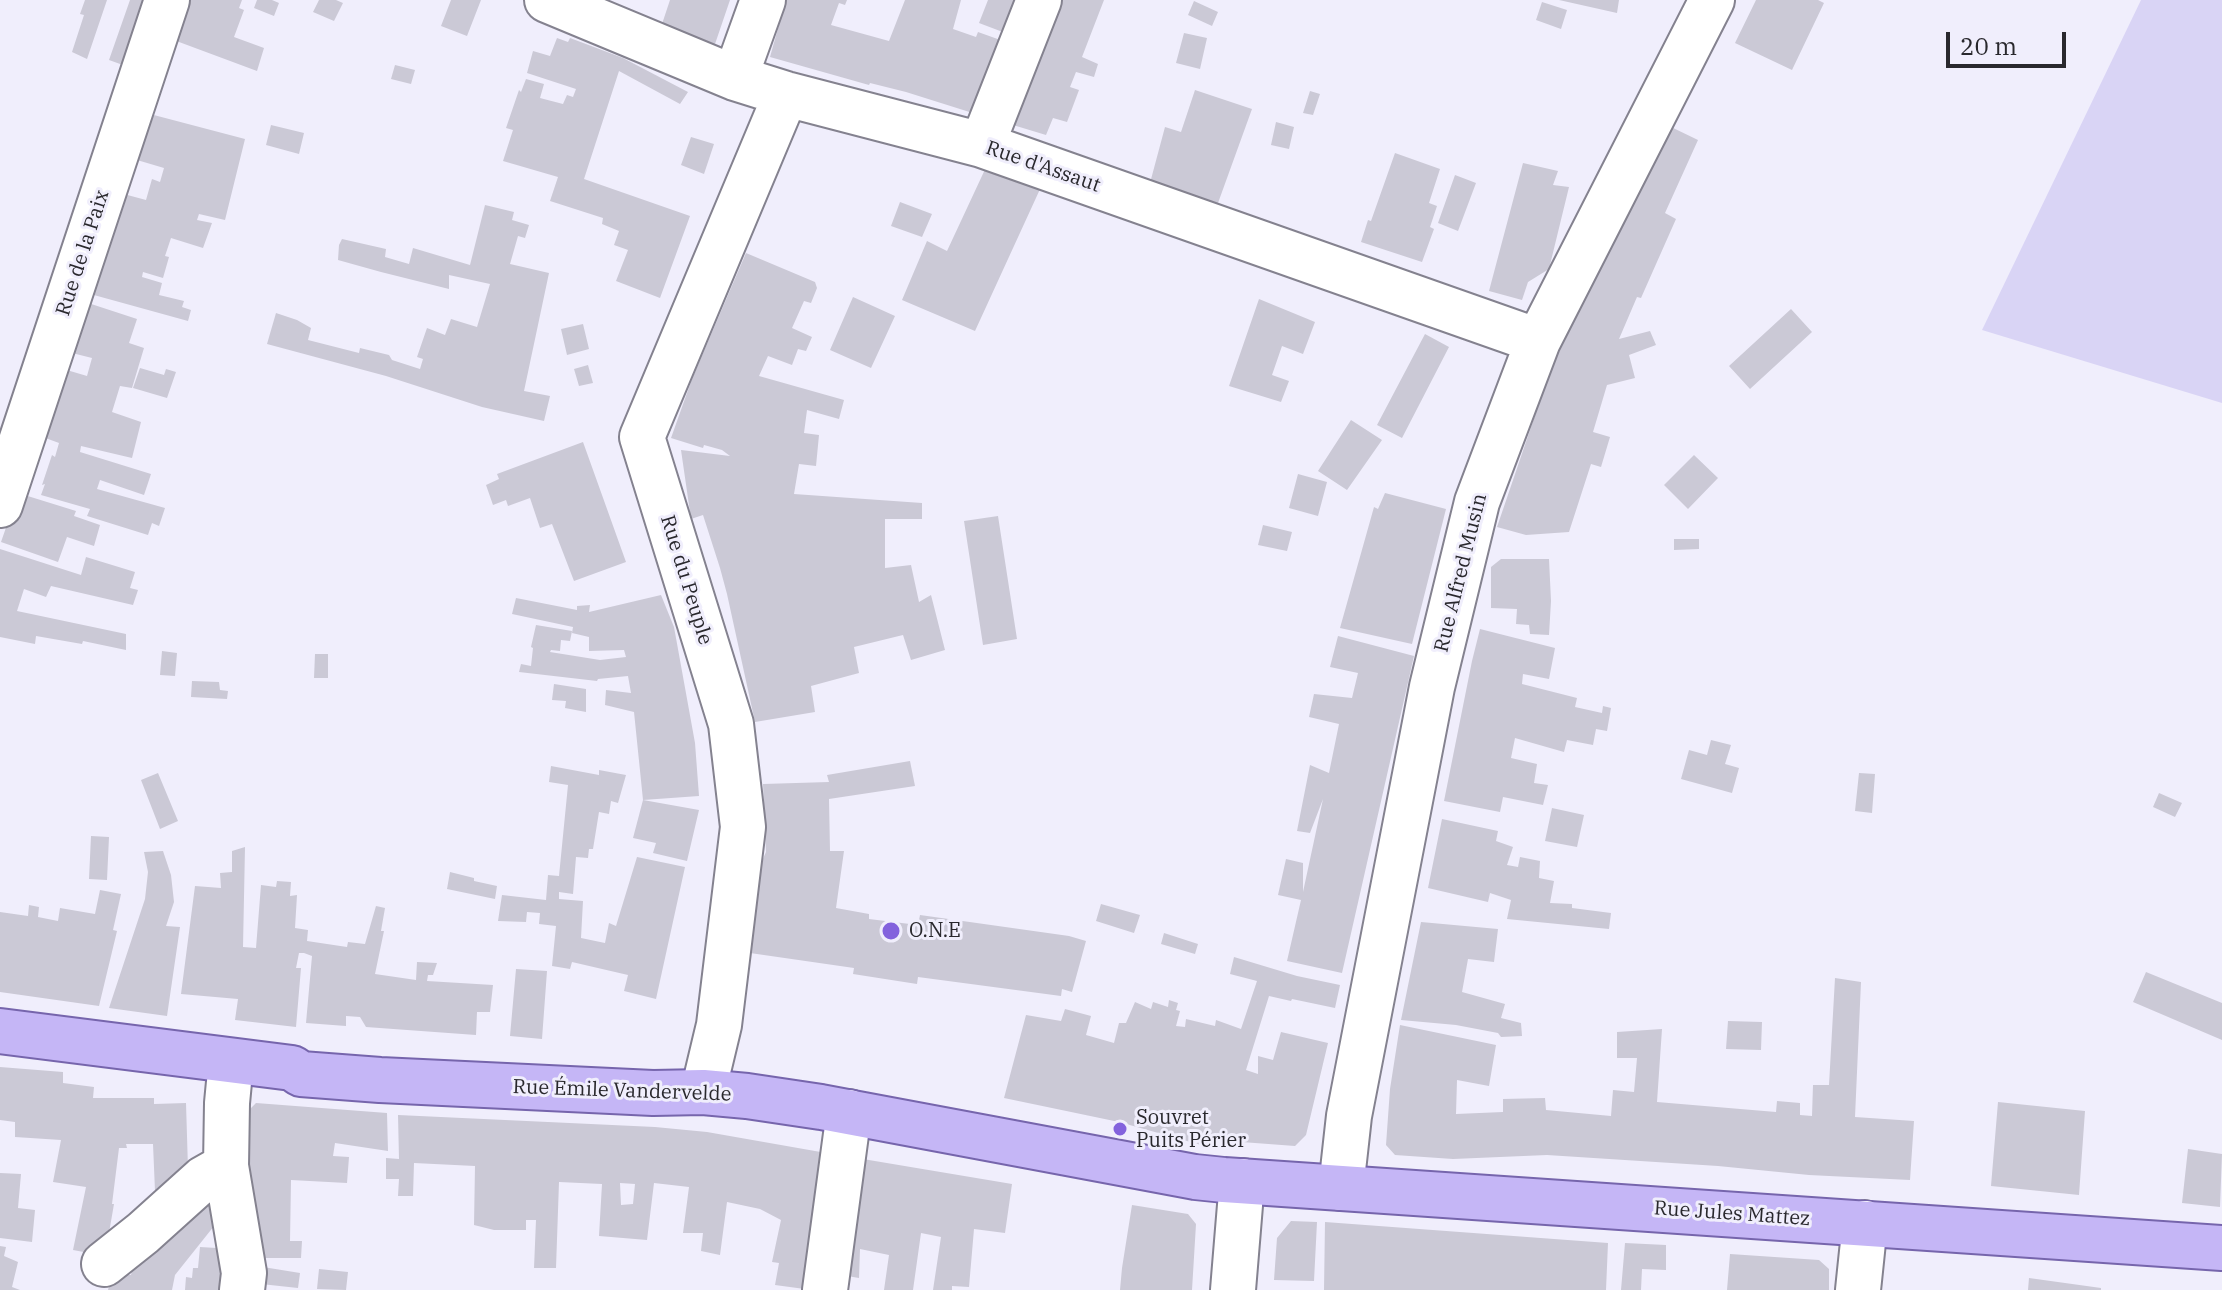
<!DOCTYPE html>
<html>
<head>
<meta charset="utf-8">
<style>
	body { margin:0 }
	#map { position:relative; width:2222px; height:1290px; overflow:hidden; background:#f0eefc; font-family:"IBM Plex Serif",serif }
	canvas { display:block }
	.scale { position:absolute; left:1946px; top:32px; width:120px; height:36px; box-sizing:border-box; border:4px solid #29282d; border-top:0; padding-left:10px; font-size:24px; line-height:28px; white-space:nowrap; color:#29282d; -webkit-text-stroke:6px #f0eefc; paint-order:stroke }
</style>
</head>
<body>
<div id="map">
<canvas width="2222" height="1290"></canvas>
<div class="scale">20 m</div>
</div>
<script>
const context = document.querySelector('canvas').getContext('2d');
context.lineJoin = 'round';
function fillPath(path, color) {
  context.fillStyle = color;
  context.fill(path, 'evenodd');
}
function shape(rows) {
  const path = new Path2D();
  for (const r of rows) {
    path.moveTo(r[0], r[1]);
    for (let i = 2; i < r.length; i += 2) path.lineTo(r[i], r[i + 1]);
  }
  return path;
}
function strokePath(path, color, width, dash) {
  context.strokeStyle = color;
  context.lineWidth = width;
  context.lineCap = dash ? 'butt' : 'round';
  context.setLineDash(dash || []);
  context.stroke(path);
}
function label(font, color, halo, rows, align = 'center') {
  context.font = font + ' "IBM Plex Serif",serif';
  context.lineWidth = 6;
  context.setLineDash([]);
  context.textBaseline = 'middle';
  context.strokeStyle = halo;
  context.fillStyle = color;
  for (const [text, x, y, turn = 0] of rows) {
    context.save();
    context.translate(x, y);
    context.rotate((+turn || 0) * Math.PI / 180);
    context.textAlign = isNaN(turn) ? turn : align;
    if (halo) context.strokeText(text, 0, 0);
    context.fillText(text, 0, 0);
    context.restore();
  }
}
fillPath(shape([
	[2141,0,2222,0,2222,403,1982,330]
]), '#d9d4f5');
fillPath(shape([
	[85,0,107,0,87,59,72,52,84,15,80,14],
	[130,0,157,0,134,69,109,60],
	[185,0,242,0,239,8,244,10,234,37,264,48,257,71,171,39],
	[257,0,272,0,279,3,274,16,254,8],
	[319,0,336,0,343,3,334,21,313,12],
	[451,0,481,0,467,36,441,26],
	[670,0,730,0,715,44,662,24],
	[786,0,847,0,845,5,839,3,831,25,889,41,905,0,961,0,953,29,976,37,978,32,1006,42,979,115,906,92,870,83,869,85,770,57],
	[988,0,1022,0,1008,34,979,23],
	[1051,0,1104,0,1082,57,1098,64,1094,77,1076,72,1070,87,1079,90,1067,122,1053,118,1046,135,1013,125],
	[1559,0,1619,0,1617,13],
	[1756,0,1818,0,1824,3,1792,70,1735,43],
	[1194,1,1218,12,1212,26,1188,15],
	[1542,2,1567,10,1561,29,1536,20],
	[1184,33,1207,38,1200,69,1176,63],
	[557,38,568,42,570,38,623,58,688,92,680,104,619,71,584,179,690,216,660,298,616,281,628,250,614,245,619,231,602,224,603,218,550,201,558,177,503,161,513,130,506,128,519,90,521,92,526,79,544,84,540,98,563,104,567,95,573,97,576,89,527,73,533,51,550,56],
	[395,65,415,70,411,84,391,79],
	[1195,90,1252,109,1218,203,1150,183,1165,127,1181,132],
	[1310,91,1320,94,1313,115,1303,113],
	[150,114,245,139,225,220,199,214,197,220,212,223,203,248,171,238,165,256,169,257,163,278,143,272,142,277,162,283,159,295,184,301,182,307,191,310,188,321,83,292,120,193,146,200,152,179,160,182,164,168,137,160],
	[1276,122,1294,127,1289,149,1271,145],
	[271,125,304,133,299,154,266,145],
	[1669,126,1698,140,1665,213,1676,219,1641,298,1637,297,1619,339,1650,331,1656,345,1629,355,1635,378,1607,385,1593,432,1610,437,1601,467,1591,464,1569,532,1526,535,1497,527,1560,342],
	[691,137,714,144,704,174,681,165],
	[1395,153,1440,169,1429,203,1437,206,1430,227,1434,229,1422,262,1361,242,1368,220,1371,221],
	[988,163,1041,187,975,331,902,300,927,241,947,251],
	[1523,163,1558,171,1553,185,1569,187,1549,269,1528,282,1522,300,1489,291],
	[1455,175,1476,183,1458,231,1438,223],
	[900,202,932,214,922,237,891,226],
	[485,205,514,212,512,220,529,225,525,238,518,236,510,264,549,273,524,391,550,396,544,421,482,407,386,376,267,344,276,313,297,320,311,328,308,340,359,353,360,348,389,355,392,360,420,369,423,359,417,357,427,328,445,335,451,319,477,327,490,284,449,275,449,289,381,272,338,260,339,245,342,239,386,249,385,257,409,264,413,248,470,265],
	[746,253,815,282,817,288,811,303,804,301,792,328,812,337,806,351,798,349,792,365,768,356,759,376,844,400,839,419,807,410,804,433,819,435,816,466,799,464,794,494,922,503,922,519,885,519,885,568,911,565,919,602,931,595,945,650,911,660,903,635,854,647,859,673,811,686,815,712,755,722,727,594,720,568,703,515,691,519,681,450,730,456,722,450,704,445,703,448,671,438,692,379],
	[853,297,895,316,871,368,830,350],
	[1259,299,1315,322,1303,354,1282,346,1272,375,1289,381,1281,402,1229,386],
	[79,300,137,319,129,343,144,348,132,388,120,386,112,412,141,422,132,458,81,446,80,452,151,474,144,495,100,480,97,489,165,508,159,526,152,523,148,535,87,516,90,509,41,495,45,484,42,485,52,455,55,457,59,443,40,436,60,368,87,376,92,358,64,351],
	[1791,309,1812,332,1750,389,1729,366],
	[583,324,589,349,567,355,561,329],
	[1425,334,1449,347,1402,438,1377,425],
	[588,365,593,383,579,386,574,369],
	[140,368,164,375,166,369,176,372,167,398,133,388],
	[1351,420,1382,440,1347,490,1318,471],
	[583,442,626,562,574,581,552,524,540,528,530,498,508,506,506,500,493,505,486,485,499,479,497,474],
	[1694,455,1718,478,1688,509,1664,485],
	[1298,474,1327,482,1318,516,1289,508],
	[18,493,76,511,74,516,100,525,94,546,67,537,58,562,1,542],
	[1385,493,1446,509,1412,644,1340,628,1374,507,1378,509],
	[998,516,1017,639,983,645,964,521],
	[1263,525,1292,532,1287,551,1258,545],
	[1674,539,1699,539,1699,549,1674,550],
	[0,549,81,575,86,557,135,572,130,588,138,590,133,605,51,586,46,597,24,589,17,611,126,634,126,650,83,641,82,644,36,636,35,644,0,637],
	[1501,559,1549,559,1551,601,1549,635,1530,634,1529,625,1516,624,1517,609,1491,608,1491,567],
	[661,595,674,627,695,743,699,796,643,800,634,712,605,705,606,690,631,693,628,676,598,679,597,681,519,672,521,664,531,666,533,648,531,647,536,625,572,631,570,641,561,640,560,651,551,650,550,652,600,660,626,657,624,650,589,651,589,637,572,633,573,627,512,614,516,598,577,610,577,606,590,605,589,612],
	[1480,629,1555,648,1549,679,1523,674,1522,684,1577,698,1575,707,1602,713,1603,706,1611,708,1607,731,1596,729,1593,745,1567,740,1564,752,1515,738,1511,758,1537,764,1534,783,1548,785,1543,805,1503,797,1500,812,1444,801,1472,661],
	[1338,636,1414,656,1342,973,1287,961,1301,900,1278,895,1286,859,1303,863,1303,892,1323,799,1310,833,1297,831,1310,765,1329,773,1339,724,1309,717,1314,694,1352,698,1358,673,1330,667],
	[162,651,177,653,175,676,160,675],
	[315,654,328,654,328,678,314,678],
	[192,681,219,682,220,690,228,691,227,699,191,697],
	[554,684,586,689,586,712,565,708,566,701,552,700],
	[1711,740,1731,745,1725,764,1739,768,1732,793,1681,779,1689,750,1707,755],
	[910,761,915,786,829,799,830,851,844,851,836,908,869,914,869,919,918,925,920,915,1069,936,1086,941,1072,992,1062,989,1061,996,918,977,917,984,853,974,854,968,750,953,762,861,766,852,763,784,829,782,827,775],
	[551,766,599,775,599,770,626,775,618,803,611,801,609,814,599,812,593,849,589,849,588,858,576,857,573,894,559,892,559,899,583,901,581,938,605,943,609,923,616,926,637,857,685,867,656,999,624,991,628,975,572,962,570,969,552,966,556,926,539,924,540,913,527,912,526,922,498,921,502,895,546,900,548,875,559,876,568,785,549,782],
	[158,773,178,821,160,829,141,780],
	[1859,773,1875,774,1872,813,1855,811],
	[2159,793,2182,803,2175,817,2153,807],
	[643,800,699,810,687,861,653,853,656,843,633,838],
	[1552,808,1584,815,1577,847,1545,841],
	[1442,819,1498,831,1496,841,1513,847,1507,865,1518,867,1520,857,1540,861,1539,878,1554,881,1550,903,1572,904,1572,908,1611,913,1609,929,1507,919,1511,900,1490,893,1488,902,1428,888],
	[91,836,109,837,107,880,89,879],
	[245,847,243,947,256,948,261,885,276,887,277,881,291,882,290,896,297,895,295,928,308,930,307,941,347,947,348,942,365,944,376,906,385,908,381,931,384,931,375,974,416,980,417,962,437,963,433,975,428,975,427,981,493,985,490,1012,477,1012,476,1035,366,1027,360,1017,346,1016,346,1026,306,1023,312,956,304,953,299,953,296,968,301,968,296,1027,235,1020,238,999,181,994,195,886,221,888,220,873,232,872,232,851],
	[163,851,171,875,174,902,166,926,180,927,167,1016,109,1008,145,899,148,872,144,852],
	[450,872,474,878,474,881,497,886,495,899,447,889],
	[100,890,121,894,113,930,117,931,99,1006,0,992,0,912,28,916,29,905,39,907,38,917,58,921,60,908,95,914],
	[1101,904,1140,915,1134,933,1096,921],
	[1421,922,1498,929,1494,962,1468,959,1462,992,1505,1004,1501,1018,1521,1023,1522,1036,1501,1037,1498,1033,1456,1025,1401,1020],
	[1164,933,1198,944,1195,954,1161,944],
	[1234,957,1297,976,1340,985,1335,1008,1292,999,1291,1001,1269,996,1246,1070,1258,1074,1258,1056,1273,1060,1281,1032,1328,1043,1306,1135,1295,1146,1215,1140,1212,1148,1119,1122,1004,1098,1026,1015,1061,1021,1065,1009,1091,1016,1086,1035,1114,1043,1119,1023,1126,1023,1135,1002,1151,1009,1153,1002,1168,1007,1169,1000,1178,1003,1176,1010,1180,1011,1176,1026,1185,1027,1186,1019,1215,1026,1216,1020,1241,1029,1257,981,1230,974],
	[516,969,547,971,542,1039,510,1036],
	[2146,972,2222,1003,2222,1040,2133,1002],
	[1835,978,1861,982,1855,1117,1914,1121,1910,1180,1809,1175,1718,1166,1547,1155,1453,1159,1395,1155,1386,1145,1390,1089,1400,1025,1496,1045,1489,1086,1457,1080,1456,1114,1503,1112,1503,1099,1545,1098,1546,1110,1611,1116,1613,1090,1634,1092,1637,1058,1617,1058,1617,1032,1662,1029,1657,1102,1776,1112,1777,1101,1800,1103,1800,1115,1812,1116,1813,1085,1829,1085],
	[1728,1021,1762,1022,1761,1050,1726,1049],
	[0,1067,63,1072,63,1083,94,1087,93,1098,154,1098,154,1104,186,1103,188,1169,177,1193,155,1191,153,1144,126,1144,127,1148,119,1148,112,1204,114,1204,105,1256,73,1250,86,1187,53,1182,61,1140,15,1137,15,1122,0,1120],
	[1998,1102,2085,1111,2079,1195,1991,1186],
	[256,1103,387,1113,388,1151,335,1143,333,1156,349,1157,347,1183,291,1180,290,1241,302,1241,301,1258,246,1258,247,1112],
	[398,1115,655,1127,707,1132,832,1154,812,1290,775,1285,779,1263,772,1262,781,1220,760,1209,727,1202,720,1255,701,1251,703,1233,683,1233,689,1187,654,1183,647,1240,599,1236,602,1184,559,1182,556,1268,534,1268,536,1220,526,1220,526,1230,494,1230,474,1225,475,1166,414,1163,413,1196,398,1196,399,1179,386,1179,386,1158,399,1159],
	[620,1183,635,1184,633,1204,621,1205],
	[2188,1149,2222,1154,2220,1207,2182,1203],
	[845,1156,1012,1184,1005,1233,974,1229,969,1287,952,1286,952,1290,933,1290,941,1237,921,1233,913,1290,884,1290,889,1255,860,1249,859,1278,847,1276],
	[0,1173,21,1174,18,1208,35,1210,32,1242,0,1238],
	[200,1186,226,1211,175,1275,172,1290,108,1290,113,1271,131,1275,135,1254],
	[1132,1205,1188,1214,1196,1224,1192,1290,1120,1290,1122,1268],
	[1291,1221,1317,1222,1314,1281,1274,1280,1277,1238],
	[1325,1222,1608,1243,1606,1290,1324,1290],
	[1625,1243,1666,1245,1666,1270,1642,1269,1641,1290,1621,1290],
	[0,1246,6,1247,4,1256,18,1262,12,1287,20,1290,0,1290],
	[200,1247,233,1249,230,1290,185,1290,186,1277,192,1278,193,1268,198,1268],
	[1730,1254,1819,1260,1829,1269,1829,1290,1727,1290],
	[263,1267,300,1273,298,1288,261,1284],
	[319,1269,348,1272,346,1290,317,1289],
	[2029,1278,2101,1288,2101,1290,2028,1290]
]), '#cbc9d6');
const minor = shape([
	[547,0,735,78,786,94,982,145,1538,341],
	[735,78,763,0],
	[982,145,1039,0],
	[0,505,167,0],
	[231,1061,227,1103,226,1166,244,1273,242,1290],
	[703,1092,719,1025,743,827,731,724,642,437,786,94],
	[1341,1188,1349,1116,1432,687,1477,502,1538,341,1712,0],
	[104,1264,143,1233,203,1179,226,1166],
	[825,1290,849,1112],
	[1233,1290,1242,1181],
	[1858,1290,1865,1223]
]);
const major = shape([
	[0,1031,292,1068,301,1074,380,1080,653,1093,703,1092,747,1096,821,1107,1195,1177,1224,1180,2222,1248]
]);
strokePath(minor, '#84828f', 48);
strokePath(major, '#7665ac', 48);
strokePath(minor, '#fff', 44);
strokePath(major, '#c5b6f6', 44);
for (const [x, y, r, color] of [
	[891,931,10,"#8362dd"],
	[1120,1129,8,"#8362dd"]
]) {
  const dot = new Path2D();
  dot.arc(x, y, r, 0, 2 * Math.PI);
  context.fillStyle = color;
  context.fill(dot);
  strokePath(dot, '#f0eefc', 3);
}
label('20px', '#29282d', '#f0eefc', [
	["Rue d'Assaut",1043,167,19],
	["Rue de la Paix",83,253,-72],
	["Rue Alfred Musin",1461,573,-76],
	["Rue du Peuple",686,580,73],
	["Rue Émile Vandervelde",622,1091,2],
	["Rue Jules Mattez",1732,1214,4]
]);
label('20px', '#29282d', '#f0eefc', [
	["O.N.E",909,931],
	["Souvret",1136,1118],
	["Puits Périer",1136,1141]
], 'left');
</script>
</body>
</html>
